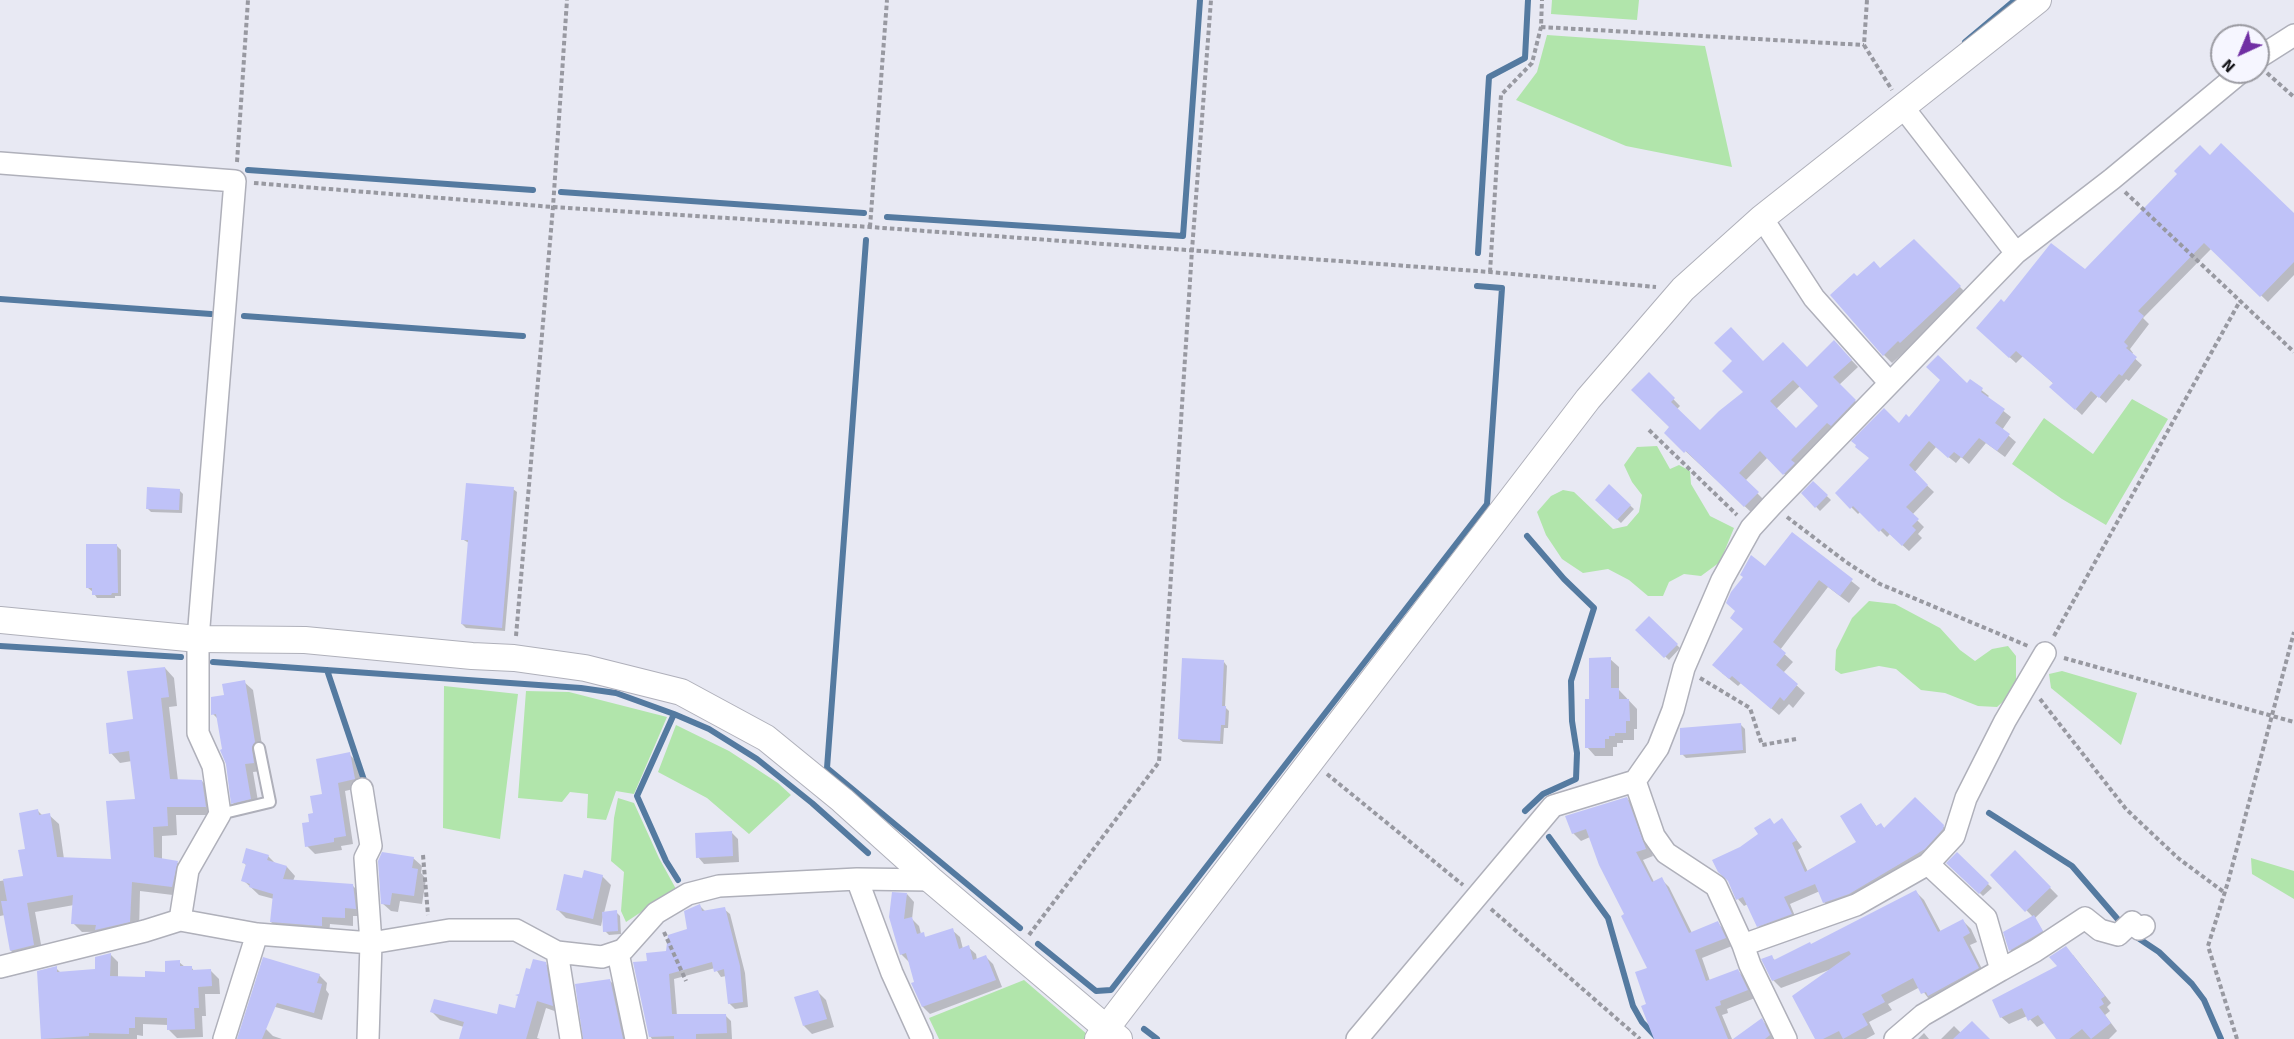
<!DOCTYPE html>
<html>
<head>
<meta charset="utf-8">
<style>
	body { margin:0 }
	#map { position:relative; width:2294px; height:1039px; overflow:hidden; background:#e8e9f3; font-family:Signika,sans-serif }
	canvas { display:block }
	.north { position:absolute; left:2210px; top:24px; width:60px; height:60px; box-sizing:border-box; background:#f6f6ff; border:2px solid #9b9ba2; border-radius:50%; rotate:224deg; font-size:16px; font-weight:700; line-height:24px; text-align:center; color:#131317 }
	.north::after { content:''; display:block; margin:auto; width:21px; height:27px; background:#702fa3; clip-path:polygon(50% 0,100% 100%,50% 72%,0 100%) }
</style>
</head>
<body>
<div id="map">
<canvas width="2294" height="1039"></canvas>
<div class="north">N</div>
</div>
<script>
const context = document.querySelector('canvas').getContext('2d');
context.lineJoin = 'round';
function fillPath(path, color) {
  context.fillStyle = color;
  context.fill(path, 'evenodd');
}
function shape(rows) {
  const path = new Path2D();
  for (const r of rows) {
    path.moveTo(r[0], r[1]);
    for (let i = 2; i < r.length; i += 2) path.lineTo(r[i], r[i + 1]);
  }
  return path;
}
function strokePath(path, color, width, dash) {
  context.strokeStyle = color;
  context.lineWidth = width;
  context.lineCap = dash ? 'butt' : 'round';
  context.setLineDash(dash || []);
  context.stroke(path);
}
fillPath(shape([
	[1552,0,1639,0,1637,20,1551,14],
	[1547,35,1705,46,1732,167,1626,146,1516,100,1537,72],
	[2132,399,2168,419,2106,525,2062,499,2012,464,2044,418,2093,454],
	[1657,446,1670,469,1679,465,1690,471,1691,484,1710,516,1734,528,1720,562,1701,576,1684,574,1669,582,1663,596,1648,596,1629,580,1608,569,1583,573,1562,559,1546,535,1537,512,1551,496,1563,490,1574,492,1613,529,1627,526,1639,512,1642,495,1632,482,1624,465,1637,447],
	[1869,601,1895,604,1940,628,1960,650,1975,661,1992,649,2008,646,2016,656,2016,685,2007,698,1997,707,1978,706,1945,693,1921,690,1896,669,1879,666,1841,674,1835,670,1836,650,1852,618],
	[2062,671,2137,693,2121,745,2051,688,2049,674],
	[444,686,518,694,500,839,443,828],
	[526,691,569,692,667,717,634,794,616,791,606,820,587,818,588,794,570,792,562,802,518,798],
	[676,725,729,751,778,783,791,795,749,834,707,798,658,772],
	[618,798,634,803,659,858,676,889,626,922,621,911,624,872,611,861,614,818],
	[2251,858,2294,871,2294,899,2252,874],
	[1024,980,1088,1035,1084,1039,939,1039,929,1018]
]), '#b1e5ab');
fillPath(shape([
	[2210,157,2294,216,2294,275,2268,302,2212,248,2143,318,2149,324,2130,349,2133,353,2131,355,2142,365,2129,381,2126,379,2106,403,2098,396,2082,415,2058,393,2054,384,2023,356,2016,363,1984,334,2004,304,2085,271],
	[1914,241,1968,295,1910,350,1908,349,1892,363,1884,355,1858,278,1880,270],
	[1841,349,1858,367,1839,385,1862,408,1791,481,1768,457,1745,481,1764,500,1752,513,1666,433,1671,427,1649,374,1680,406,1677,409,1700,432,1745,392,1763,363,1807,369],
	[1800,386,1820,406,1796,430,1776,409],
	[1970,381,1989,396,1987,398,2011,417,2002,430,2016,442,2005,457,1986,443,1969,464,1961,457,1956,463,1936,447,1914,473,1934,492,1912,515,1924,527,1918,534,1922,538,1909,551,1890,534,1887,537,1861,511,1858,514,1837,493,1871,459,1857,447,1909,419,1967,385],
	[1813,483,1831,500,1820,511,1803,493],
	[1609,486,1634,509,1621,523,1597,500],
	[513,489,517,492,505,631,466,628,462,624,469,543,462,539],
	[179,490,183,494,182,513,151,512,147,508],
	[1792,534,1860,588,1849,603,1828,587,1780,650,1793,662,1783,673,1805,693,1793,708,1789,704,1779,715,1741,683,1738,686,1722,673,1745,629,1765,568],
	[117,546,121,550,121,596,115,596,115,598,97,598,93,592,88,588],
	[1649,618,1680,648,1669,660,1637,630],
	[1610,659,1619,667,1619,690,1637,709,1637,729,1634,729,1634,740,1623,740,1623,743,1617,743,1617,747,1613,747,1613,756,1595,756,1587,747,1591,700],
	[1224,662,1227,666,1225,707,1229,711,1228,728,1224,728,1223,744,1183,742,1179,739],
	[165,668,174,678,177,706,169,707,178,781,202,781,211,791,215,815,176,815,177,835,162,836,162,860,178,863,187,872,181,896,140,891,139,931,82,932,73,923,74,905,35,912,43,955,21,960,11,951,5,915,0,916,0,881,24,877,26,851,38,811,43,816,49,815,59,824,64,859,113,861,136,800,132,761,120,763,111,753,135,720],
	[244,682,253,690,263,751,262,771,253,772,259,807,241,811,233,803,219,720,213,714,226,696],
	[1741,725,1745,729,1746,753,1686,758,1682,754],
	[349,754,357,762,362,787,345,791,353,844,341,846,342,850,315,854,307,846,311,823,323,796],
	[1627,798,1634,806,1653,856,1643,860,1654,882,1661,879,1669,887,1692,933,1718,923,1725,931,1732,946,1702,958,1710,981,1737,970,1745,978,1755,998,1727,1009,1728,1013,1722,1015,1732,1039,1669,1039,1649,969,1627,915,1590,837,1581,841,1573,833],
	[1915,799,1950,833,1931,855,1831,909,1824,902,1820,891,1790,904,1797,921,1764,932,1758,926,1748,904,1744,906,1738,899,1741,848,1781,820,1802,847,1798,850,1808,872,1858,843,1861,805,1877,827,1881,825,1885,829],
	[732,833,738,839,739,862,704,864,698,857],
	[2015,852,2058,896,2035,918,2045,935,2014,954,2010,950,2033,917,1992,875],
	[1957,854,1992,888,1983,896,1948,863],
	[268,856,276,864,287,867,295,876,293,881,353,886,361,894,363,916,353,916,353,926,330,924,329,934,279,930,271,922,274,899,259,895,243,880,247,866,243,862],
	[413,858,422,866,421,873,426,879,422,904,400,901,398,912,391,911,382,903],
	[602,876,611,885,604,913,616,912,620,916,621,934,609,935,605,931,603,917,601,926,566,918,557,909,583,880],
	[1916,892,1924,900,1941,932,1963,921,1971,929,1977,942,1970,945,1986,977,1931,1002,1920,987,1888,1004,1892,1010,1869,1022,1875,1034,1866,1039,1817,1039,1829,970,1781,988,1773,980,1771,957,1776,961,1811,946],
	[907,894,914,902,912,919,919,926,921,934,927,938,952,930,960,937,963,949,968,947,976,954,977,960,986,957,993,964,1002,987,930,1014,923,1007,909,962,901,954,891,917],
	[700,906,706,912,724,909,730,914,745,973,748,1007,735,1009,729,1003,726,976,721,977,715,968,674,979,677,1016,725,1015,731,1021,732,1039,652,1039,650,1036,648,962,668,953,689,930],
	[110,954,118,962,118,978,147,978,167,973,179,962,185,967,191,967,195,972,211,971,219,979,220,994,205,994,206,1016,202,1016,203,1037,177,1038,169,1030,168,1025,143,1024,143,1036,137,1035,137,1039,42,1039,56,968,61,973,96,970],
	[2073,955,2111,1003,2107,1007,2110,1011,2105,1015,2117,1031,2109,1039,2059,1039,2046,1022,2037,1027,2027,1016,2009,1024,2001,1017],
	[545,963,553,972,560,1013,546,1008,537,1038,540,1039,461,1039,464,1027,440,1020,432,1012,498,1016,516,1010,531,971],
	[319,975,327,983,326,990,329,994,322,1020,261,1003],
	[610,981,618,988,628,1039,584,1039],
	[817,991,826,1000,834,1027,812,1034,804,1026],
	[1762,1020,1769,1028,1775,1039,1735,1039],
	[1954,1026,1961,1033,1988,1039,1941,1039],
	[266,1029,273,1036,282,1039,238,1039],
	[1924,1033,1929,1039,1918,1039]
]), '#0003');
strokePath(shape([
	[1965,42,2015,0],
	[248,170,533,190],
	[561,192,864,213],
	[887,217,1183,236,1200,0],
	[866,240,827,768,1020,928],
	[1478,253,1489,77,1525,58,1528,0],
	[0,299,211,314],
	[244,316,523,336],
	[0,646,181,657],
	[213,662,581,688,616,693,674,714,709,729,757,759,812,803,868,853],
	[327,670,366,786],
	[674,714,637,796,666,861,678,880],
	[1525,811,1543,794,1576,779,1577,753,1572,721,1571,681,1594,608,1564,579,1527,536],
	[1989,813,2072,866,2121,923],
	[1549,837,1608,918,1633,1006,1642,1022,1658,1039],
	[2135,936,2159,952,2192,984,2204,1000,2221,1039],
	[1038,944,1096,991,1111,990,1487,504,1502,288,1477,286],
	[1144,1029,1157,1039]
]), '#547aa0', 6);
fillPath(shape([
	[2221,143,2294,213,2294,262,2260,297,2204,243,2138,311,2144,316,2124,342,2128,346,2126,348,2137,357,2122,376,2119,374,2099,398,2091,391,2075,410,2049,387,2053,383,2016,351,2009,358,1976,328,2001,299,2004,302,2051,243,2085,269,2177,174,2174,171,2200,145,2210,155],
	[1914,239,1961,286,1900,343,1898,341,1883,356,1830,295,1854,273,1857,276,1874,261,1880,268],
	[1731,327,1763,361,1783,342,1807,367,1834,340,1852,360,1833,377,1856,400,1831,426,1827,423,1791,460,1795,463,1783,475,1760,451,1739,473,1759,492,1744,507,1686,451,1684,453,1664,433,1669,427,1631,390,1649,372,1675,398,1671,402,1700,430,1719,411,1743,392,1722,371,1732,361,1714,343],
	[1793,380,1818,406,1796,428,1770,401],
	[1938,355,1967,383,1970,379,1983,388,1981,392,2005,409,1995,423,2010,434,1997,451,1979,438,1962,458,1954,452,1948,458,1929,441,1909,465,1928,485,1906,507,1919,519,1912,526,1916,530,1902,546,1883,528,1879,532,1853,506,1850,509,1835,493,1869,458,1855,447,1856,445,1851,441,1884,408,1899,423,1906,414,1909,417,1940,380,1926,367],
	[1813,481,1828,495,1815,508,1801,493],
	[466,483,514,487,502,628,461,624,468,540,461,540],
	[1609,484,1631,505,1617,520,1595,500],
	[147,487,180,489,179,510,146,509],
	[1792,532,1853,579,1840,596,1819,580,1773,642,1786,653,1776,665,1798,684,1784,701,1780,697,1771,709,1732,676,1729,679,1712,665,1743,629,1730,618,1735,611,1726,603,1731,592,1743,577,1740,575,1751,555,1765,566],
	[86,544,117,544,118,593,112,593,111,595,92,595,92,588,86,588],
	[1649,616,1678,644,1664,658,1635,630],
	[1611,657,1611,688,1619,688,1619,699,1629,699,1630,721,1626,721,1626,733,1615,733,1615,736,1609,736,1609,739,1605,739,1605,748,1585,748,1585,699,1589,699,1589,658],
	[1182,658,1224,660,1222,706,1226,706,1225,725,1221,725,1220,741,1178,739],
	[165,667,169,697,161,698,170,779,202,780,206,807,167,807,168,826,153,827,154,857,178,861,172,887,132,882,130,922,95,930,96,925,71,924,73,895,27,903,34,945,10,951,1,901,7,901,3,879,23,876,18,850,25,849,19,813,38,809,39,815,50,813,57,857,111,859,106,801,135,799,129,751,109,754,106,723,133,719,127,671],
	[245,680,255,742,252,749,254,763,245,764,251,799,231,804,226,764,220,750,222,749,216,714,211,715,211,697,224,695,222,684],
	[1741,723,1743,750,1680,755,1680,728],
	[350,752,355,779,338,783,346,836,334,838,334,842,305,847,302,823,309,822,308,814,313,813,310,796,322,794,316,759],
	[1627,797,1646,849,1636,852,1652,882,1662,877,1689,933,1718,921,1726,938,1695,950,1706,981,1738,969,1748,990,1720,1001,1721,1005,1715,1007,1728,1039,1654,1039,1641,1006,1646,1004,1635,972,1647,968,1621,916,1624,914,1599,865,1586,829,1572,834,1565,816],
	[1915,797,1944,825,1943,829,1925,849,1849,894,1823,903,1815,884,1784,897,1792,914,1757,927,1743,897,1736,900,1728,881,1718,872,1712,860,1740,847,1758,834,1754,828,1770,818,1774,824,1782,818,1797,840,1792,843,1805,872,1856,842,1840,816,1861,803,1876,826,1881,823,1884,828],
	[732,831,733,856,696,858,695,833],
	[246,848,269,855,267,860,287,866,283,879,353,884,356,909,345,908,345,918,322,917,322,926,270,922,273,894,249,887,250,884,241,881,246,864,242,863],
	[2015,850,2051,887,2025,912,1990,875],
	[382,852,414,857,412,868,418,869,414,896,392,893,390,905,381,904,378,861],
	[1957,852,1989,883,1979,894,1946,863],
	[584,870,603,875,593,919,556,910,564,874,582,878],
	[1916,890,1938,932,1963,919,1970,933,1963,937,1979,968,1928,996,1926,992,1921,994,1913,978,1881,995,1885,1002,1862,1014,1868,1025,1843,1039,1839,1031,1823,1039,1815,1039,1792,996,1851,954,1849,951,1772,981,1761,959,1772,955,1774,960,1810,942,1811,944],
	[892,892,907,893,904,919,912,917,917,934,924,932,925,937,953,928,959,949,969,945,973,960,986,955,996,980,922,1007,911,983,914,982,906,953,900,955,889,917],
	[700,904,702,911,725,907,740,966,743,1002,728,1004,724,969,714,972,712,962,669,974,672,1014,726,1014,727,1033,696,1034,696,1039,674,1039,674,1036,649,1037,633,962,647,961,646,953,666,951,668,935,687,929,684,911],
	[617,910,618,931,603,932,602,912],
	[2034,915,2043,931,2009,951,2003,932],
	[2066,946,2105,996,2101,999,2104,1004,2099,1007,2111,1023,2091,1039,2082,1029,2069,1039,2056,1039,2038,1015,2028,1021,2022,1008,2000,1018,1992,1000,2057,966,2049,957],
	[111,953,110,976,145,977,145,971,165,972,165,961,180,960,180,966,192,966,192,970,211,969,212,986,198,987,199,1008,194,1008,195,1029,167,1030,167,1018,135,1017,135,1028,129,1028,129,1034,89,1033,89,1036,41,1039,37,971,57,966,57,972,95,969,95,957],
	[263,957,320,974,317,983,322,984,314,1013,277,1003,262,1039,237,1039],
	[533,959,546,962,553,1006,537,1001,526,1039,459,1039,464,1022,430,1012,434,999,497,1014,499,1004,515,1008,518,996,515,995,519,994,526,968,530,969],
	[610,979,623,1039,583,1039,575,984],
	[818,990,827,1019,803,1026,794,997],
	[1762,1018,1770,1035,1765,1039,1733,1039],
	[1972,1021,1990,1039,1953,1039]
]), '#bfc2f8');
const service = shape([
	[220,814,270,802,259,748]
]);
const minor = shape([
	[2258,58,2294,35],
	[1902,106,2016,253],
	[0,163,235,181,198,639,198,733,213,766,220,814,188,870,180,920],
	[1762,218,1814,298,1889,382],
	[1635,781,1654,836,1666,853,1716,886,1743,945,1750,965,1786,1039],
	[362,789,371,846,365,858,371,943,368,1039],
	[857,879,892,973,922,1039],
	[1743,945,1856,905,1928,864,1954,836,1966,798,2005,721,2045,653],
	[557,952,571,1039],
	[618,953,636,1039],
	[0,967,145,931,180,920,257,934,371,943,449,930,516,930,557,952,602,957,623,950,656,913,688,894,719,886,857,879,931,880],
	[2001,970,2035,951,2085,918,2100,930,2118,935,2132,922,2139,929,2144,926],
	[224,1039,257,934],
	[1357,1039,1553,806,1635,781,1658,748,1673,710,1684,668,1722,580,1751,528,1772,505,2016,253,2112,179,2241,72],
	[1895,1039,1923,1015,2001,970,1986,918,1928,864]
]);
const tertiary = shape([
	[0,620,198,639,305,640,472,656,514,658,585,668,681,692,766,738,842,800,931,880,1119,1039],
	[1098,1039,1588,399,1683,289,1762,218,2038,0]
]);
strokePath(service, '#afb0ba', 14);
strokePath(minor, '#afb0ba', 24);
strokePath(tertiary, '#afb0ba', 28);
strokePath(shape([
	[1867,0,1864,45,1892,90],
	[1541,27,1864,45],
	[2267,73,2294,97],
	[237,162,248,0],
	[254,183,553,207,870,227,1490,272,1656,287],
	[2125,192,2294,352],
	[870,227,887,0],
	[1490,272,1501,95,1532,63,1541,27,1542,0],
	[1649,430,1737,515],
	[1787,517,1846,562,1880,584,2028,646],
	[516,636,553,207,567,0],
	[2054,636,2240,301],
	[2064,658,2294,722],
	[1700,678,1750,708,1762,745,1796,739],
	[2040,699,2126,809,2178,858,2225,893],
	[1327,774,1463,885],
	[423,855,428,915],
	[1491,909,1640,1039],
	[664,932,686,981],
	[1029,935,1159,762,1192,250,1211,0],
	[2237,1039,2208,946,2228,882,2294,632]
]), '#9899a1', 4, [4.5, 3]);
strokePath(service, '#fff', 10);
strokePath(minor, '#fff', 21);
strokePath(tertiary, '#fff', 26);
</script>
</body>
</html>
